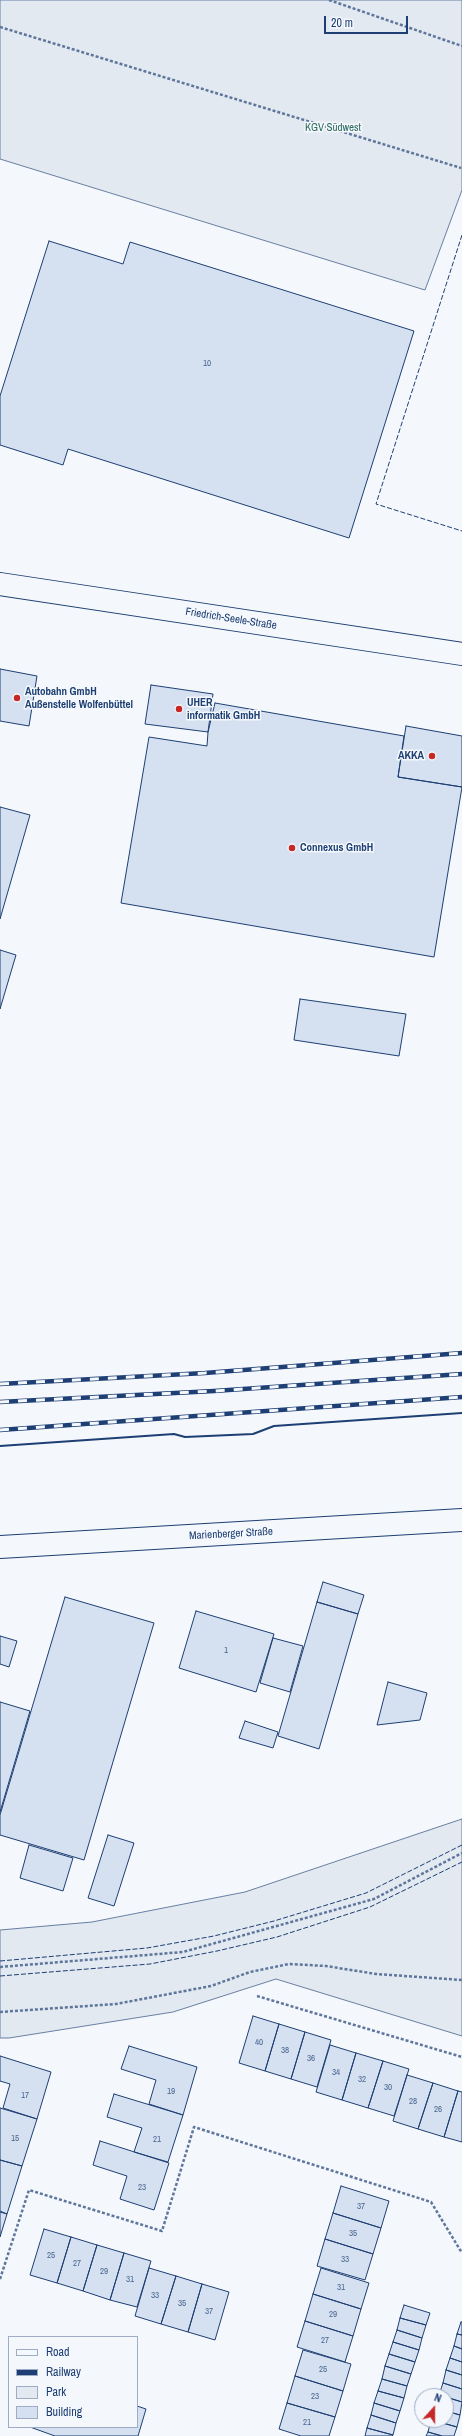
<!DOCTYPE html>
<html>
<head>
<meta charset="utf-8">
<style>
	body { margin:0 }
	#map { position:relative; width:462px; height:2436px; overflow:hidden; background:#f4f7fb; font-family:"Archivo Narrow",sans-serif }
	canvas { display:block }
	.legend { position:absolute; left:8px; top:2336px; width:130px; height:92px; box-sizing:border-box; background:#f4f7fb; border:1px solid #9eadc5; margin:0; padding:5px 7px; list-style:none; font-size:12px; color:#1d3f73 }
	.legend li { display:flex; align-items:center; gap:8px; height:20px }
	.legend b { width:20px; border:1px solid #9eadc5 }
	.north { position:absolute; left:414px; top:2388px; width:40px; height:40px; box-sizing:border-box; background:#f4f7fb; border:1px solid #9eadc5; border-radius:50%; rotate:21deg; font-size:11px; font-weight:700; line-height:16px; text-align:center; color:#1d3f73 }
	.north::after { content:''; display:block; margin:auto; width:14px; height:18px; background:#c62828; clip-path:polygon(50% 0,100% 100%,50% 72%,0 100%) }
	.scale { position:absolute; left:324px; top:16px; width:84px; height:18px; box-sizing:border-box; border:2px solid #1d3f73; border-top:0; padding-left:5px; font-size:12px; line-height:14px; white-space:nowrap; color:#1d3f73; -webkit-text-stroke:3px #f4f7fb; paint-order:stroke }
</style>
</head>
<body>
<div id="map">
<canvas width="462" height="2436"></canvas>
<ul class="legend">
<li><b style="height:5px;background:#f4f7fb"></b>Road</li>
<li><b style="height:5px;background:#1d3f73"></b>Railway</li>
<li><b style="height:11px;background:#e3e9f0"></b>Park</li>
<li><b style="height:11px;background:#d5e0f0"></b>Building</li>
</ul>
<div class="north">N</div>
<div class="scale">20 m</div>
</div>
<script>
const context = document.querySelector('canvas').getContext('2d');
context.lineJoin = 'round';
function fillPath(path, color) {
  context.fillStyle = color;
  context.fill(path, 'evenodd');
}
function shape(rows) {
  const path = new Path2D();
  for (const r of rows) {
    path.moveTo(r[0], r[1]);
    for (let i = 2; i < r.length; i += 2) path.lineTo(r[i], r[i + 1]);
  }
  return path;
}
function strokePath(path, color, width, dash) {
  context.strokeStyle = color;
  context.lineWidth = width;
  context.lineCap = dash ? 'butt' : 'round';
  context.setLineDash(dash || []);
  context.stroke(path);
}
function label(font, color, halo, rows, align = 'center') {
  context.font = font + ' "Archivo Narrow",sans-serif';
  context.lineWidth = 3;
  context.setLineDash([]);
  context.textBaseline = 'middle';
  context.strokeStyle = halo;
  context.fillStyle = color;
  for (const [text, x, y, turn = 0] of rows) {
    context.save();
    context.translate(x, y);
    context.rotate((+turn || 0) * Math.PI / 180);
    context.textAlign = isNaN(turn) ? turn : align;
    if (halo) context.strokeText(text, 0, 0);
    context.fillText(text, 0, 0);
    context.restore();
  }
}
const green = shape([
	[0,0,462,0,462,190,425,290,0,159,0,0],
	[462,1819,462,2036,276,1979,173,2012,9,2038,0,2038,0,1930,92,1922,245,1892,462,1819]
]);
fillPath(green, '#e3e9f0');
strokePath(green, '#687fa3', 1);
const building = shape([
	[49,241,123,264,130,242,414,331,349,538,68,449,63,465,0,445,0,396,49,241],
	[0,669,37,676,29,726,0,721,0,669],
	[151,685,213,694,208,732,145,724,151,685],
	[215,703,404,736,398,777,462,787,434,957,121,903,149,737,207,746,208,732,215,703],
	[406,726,462,736,462,787,398,777,406,726],
	[0,807,30,815,0,919,0,807],
	[0,950,16,955,0,1009,0,950],
	[300,999,406,1014,399,1056,294,1040,300,999],
	[323,1582,364,1595,358,1614,317,1602,323,1582],
	[65,1597,154,1623,84,1860,0,1835,0,1815,65,1597],
	[317,1602,358,1614,319,1749,278,1736,317,1602],
	[196,1611,274,1634,256,1692,179,1668,196,1611],
	[0,1636,17,1641,9,1667,0,1664,0,1636],
	[273,1638,303,1646,290,1692,260,1683,273,1638],
	[388,1682,427,1693,420,1720,377,1725,388,1682],
	[0,1702,30,1711,0,1812,0,1702],
	[245,1721,278,1732,273,1748,239,1738,245,1721],
	[108,1835,134,1843,114,1906,88,1898,108,1835],
	[29,1845,73,1858,63,1891,20,1878,29,1845],
	[253,2016,279,2024,265,2071,239,2063,253,2016],
	[279,2024,305,2032,291,2079,265,2071,279,2024],
	[305,2032,331,2040,317,2087,291,2079,305,2032],
	[330,2045,356,2053,342,2100,316,2092,330,2045],
	[129,2046,197,2067,183,2115,149,2104,156,2080,121,2069,129,2046],
	[356,2053,383,2061,368,2108,342,2100,356,2053],
	[0,2056,51,2072,37,2119,3,2108,10,2084,0,2081,0,2056],
	[383,2061,409,2069,394,2116,368,2108,383,2061],
	[407,2075,433,2083,418,2129,393,2121,407,2075],
	[433,2083,458,2091,444,2137,418,2129,433,2083],
	[458,2091,462,2092,462,2142,444,2137,458,2091],
	[114,2094,183,2115,168,2162,134,2152,142,2128,107,2117,114,2094],
	[0,2108,37,2119,22,2166,0,2160,0,2108],
	[100,2141,169,2163,154,2210,120,2199,127,2176,93,2165,100,2141],
	[0,2160,22,2166,7,2214,0,2211,0,2160],
	[341,2186,389,2201,381,2228,333,2213,341,2186],
	[0,2212,7,2214,0,2237,0,2212],
	[333,2213,381,2228,373,2254,325,2239,333,2213],
	[44,2229,71,2237,57,2283,30,2275,44,2229],
	[71,2237,97,2245,83,2291,57,2283,71,2237],
	[325,2239,373,2254,365,2280,317,2266,325,2239],
	[97,2245,124,2253,110,2300,83,2291,97,2245],
	[124,2253,151,2261,137,2307,110,2300,124,2253],
	[149,2268,176,2276,161,2324,135,2316,149,2268],
	[321,2268,369,2283,361,2309,313,2294,321,2268],
	[176,2276,202,2284,188,2332,161,2324,176,2276],
	[202,2284,229,2292,215,2340,188,2332,202,2284],
	[313,2294,361,2309,353,2336,305,2321,313,2294],
	[404,2305,430,2313,426,2325,400,2318,404,2305],
	[400,2318,426,2325,422,2338,397,2330,400,2318],
	[305,2321,353,2336,345,2362,297,2347,305,2321],
	[461,2322,462,2322,462,2335,457,2334,461,2322],
	[397,2330,422,2338,419,2350,393,2342,397,2330],
	[457,2334,462,2335,462,2349,454,2346,457,2334],
	[393,2342,419,2350,415,2362,389,2354,393,2342],
	[454,2346,462,2349,462,2362,450,2358,454,2346],
	[303,2350,351,2364,343,2391,295,2376,303,2350],
	[389,2354,415,2362,411,2374,385,2366,389,2354],
	[450,2358,462,2362,462,2375,446,2370,450,2358],
	[385,2366,411,2374,407,2386,382,2379,385,2366],
	[446,2370,462,2375,462,2389,443,2383,446,2370],
	[295,2376,343,2391,335,2417,287,2403,295,2376],
	[382,2379,407,2386,404,2398,378,2391,382,2379],
	[443,2383,462,2389,462,2402,439,2395,443,2383],
	[378,2391,404,2398,400,2411,374,2403,378,2391],
	[446,2397,462,2402,460,2415,446,2411,446,2397],
	[287,2403,335,2417,329,2436,301,2436,279,2429,287,2403],
	[374,2403,400,2411,396,2423,371,2415,374,2403],
	[137,2406,146,2409,138,2436,55,2436,30,2427,137,2427,137,2406],
	[446,2411,460,2415,457,2427,433,2420,446,2420,446,2411],
	[371,2415,396,2423,393,2435,367,2428,371,2415],
	[431,2420,457,2427,454,2436,442,2436,428,2432,431,2420],
	[367,2428,393,2435,392,2436,365,2436,367,2428],
	[428,2432,442,2436,426,2436,428,2432]
]);
fillPath(building, '#d5e0f0');
strokePath(building, '#1d3f73', 1);
const street = shape([
	[0,1547,462,1520]
]);
const secondary = shape([
	[0,584,462,654]
]);
strokePath(street, '#1d3f73', 24);
strokePath(secondary, '#1d3f73', 24);
strokePath(shape([
	[329,0,462,46],
	[0,27,461,168],
	[0,1967,183,1952,374,1899,462,1853],
	[257,1996,462,2057],
	[0,2012,116,2004,211,1986,250,1972,289,1964,326,1966,376,1974,462,1980],
	[0,2279,29,2190,162,2231,194,2127,431,2202,462,2253]
]), '#5e769c', 2.5, [3, 2]);
strokePath(street, '#f4f7fb', 22);
strokePath(secondary, '#f4f7fb', 22);
const rail = shape([
	[0,1384,205,1373,462,1353],
	[0,1402,214,1391,462,1374],
	[0,1430,462,1397]
]);
strokePath(rail, '#1d3f73', 4.5);
strokePath(rail, '#f4f7fb', 3, [9]);
strokePath(shape([
	[462,235,376,504,462,531],
	[0,1961,147,1948,214,1936,274,1921,366,1893,462,1845],
	[0,1976,150,1964,217,1951,277,1937,370,1907,462,1862]
]), '#1d3f73', 1, [5, 2]);
strokePath(shape([
	[0,1446,174,1434,185,1437,253,1434,274,1426,462,1413]
]), '#1d3f73', 2);
for (const [x, y, r, color] of [
	[17,698,4,"#c62828"],
	[179,709,4,"#c62828"],
	[432,756,4,"#c62828"],
	[292,848,4,"#c62828"]
]) {
  const dot = new Path2D();
  dot.arc(x, y, r, 0, 2 * Math.PI);
  context.fillStyle = color;
  context.fill(dot);
  strokePath(dot, '#f4f7fb', 1.5);
}
label('9px', '#4b6792', null, [
	["10",207,364],
	["1",226,1651],
	["40",259,2043],
	["38",285,2051],
	["36",311,2059],
	["34",336,2073],
	["32",362,2080],
	["30",388,2088],
	["19",171,2092],
	["17",25,2096],
	["28",413,2102],
	["26",438,2110],
	["15",15,2139],
	["21",157,2140],
	["23",142,2188],
	["37",361,2207],
	["35",353,2234],
	["25",51,2256],
	["33",345,2260],
	["27",77,2264],
	["29",104,2272],
	["31",130,2280],
	["31",341,2288],
	["33",155,2296],
	["35",182,2304],
	["37",209,2312],
	["29",333,2315],
	["27",325,2341],
	["25",323,2370],
	["23",315,2397],
	["21",307,2423]
]);
label('11px', '#2c6c60', '#f4f7fb', [
	["KGV Südwest",333,128]
]);
label('11px', '#1d3f73', '#f4f7fb', [
	["Friedrich-Seele-Straße",231,619,9],
	["Marienberger Straße",231,1534,-3]
]);
label('bold 11px', '#1d3f73', '#f4f7fb', [
	["Autobahn GmbH",25,692],
	["Außenstelle Wolfenbüttel",25,705],
	["UHER",187,703],
	["informatik GmbH",187,716],
	["AKKA",424,756,"right"],
	["Connexus GmbH",300,848]
], 'left');
</script>
</body>
</html>
